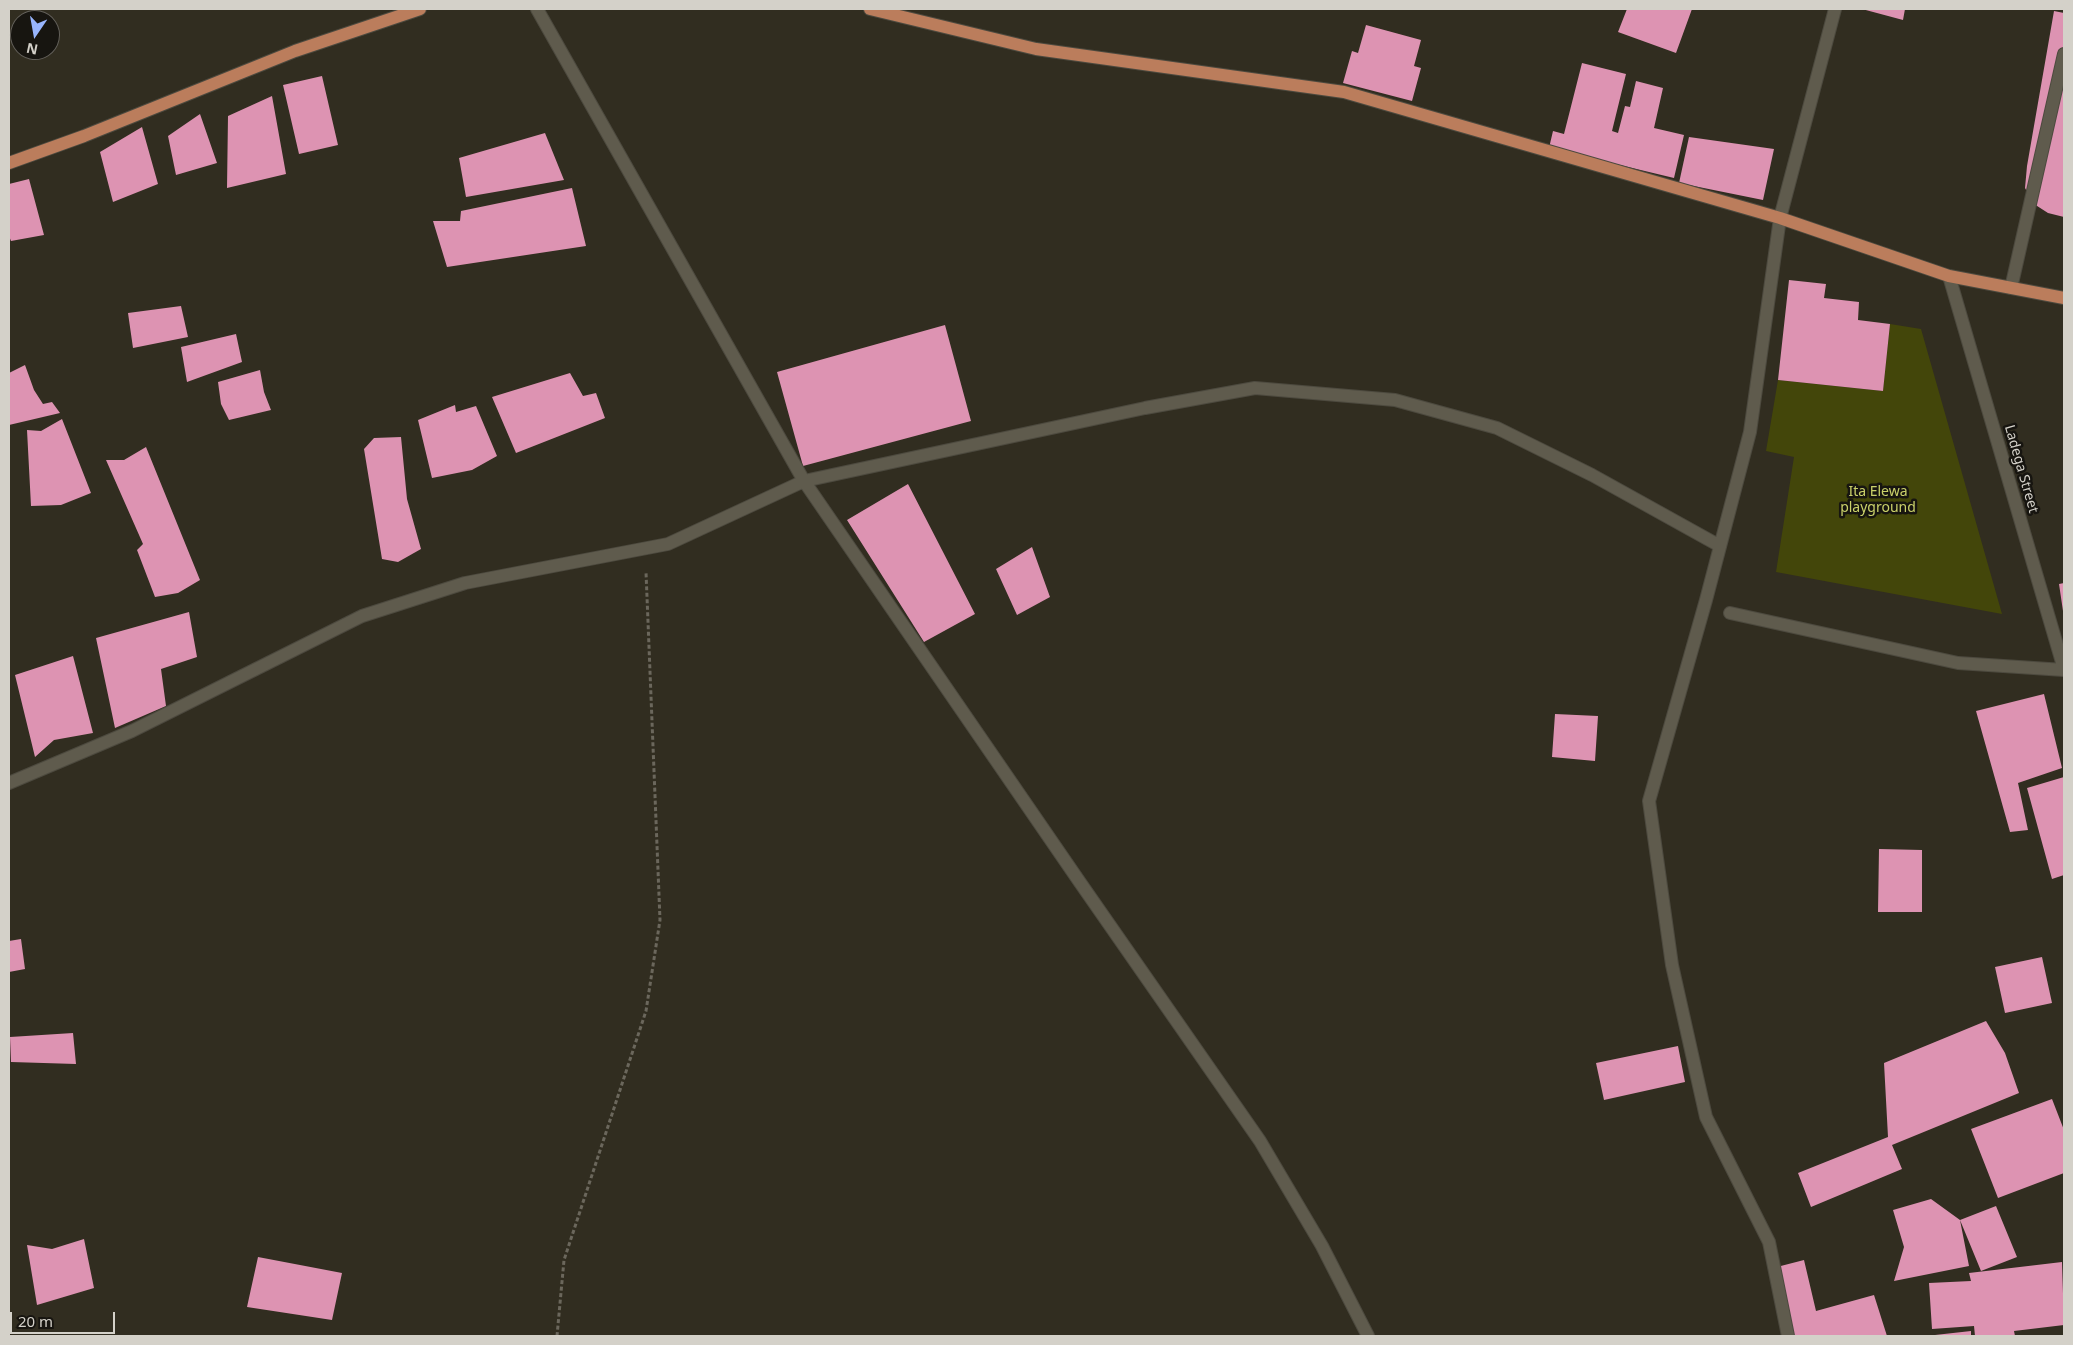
<!DOCTYPE html>
<html>
<head>
<meta charset="utf-8">
<style>
	body { margin:0 }
	#map { position:relative; width:2073px; height:1345px; overflow:hidden; background:#312d20; font-family:"Noto Sans",sans-serif }
	canvas { display:block }
	.frame { position:absolute; inset:0; border:10px solid #d4d1c9; pointer-events:none }
	.north { position:absolute; left:10px; top:10px; width:50px; height:50px; box-sizing:border-box; background:#171510; border:1px solid #63605a; border-radius:50%; rotate:192deg; font-size:14px; font-weight:700; line-height:20px; text-align:center; color:#d4d1c9 }
	.north::after { content:''; display:block; margin:auto; width:18px; height:22px; background:#98b5fd; clip-path:polygon(50% 0,100% 100%,50% 72%,0 100%) }
	.scale { position:absolute; left:10px; top:1312px; width:105px; height:22px; box-sizing:border-box; border:2px solid #d4d1c9; border-top:0; padding-left:6px; font-size:15px; line-height:18px; white-space:nowrap; color:#d4d1c9; -webkit-text-stroke:4px #171510; paint-order:stroke }
</style>
</head>
<body>
<div id="map">
<canvas width="2073" height="1345"></canvas>
<div class="frame"></div>
<div class="north">N</div>
<div class="scale">20 m</div>
</div>
<script>
const context = document.querySelector('canvas').getContext('2d');
context.lineJoin = 'round';
function fillPath(path, color) {
  context.fillStyle = color;
  context.fill(path, 'evenodd');
}
function shape(rows) {
  const path = new Path2D();
  for (const r of rows) {
    path.moveTo(r[0], r[1]);
    for (let i = 2; i < r.length; i += 2) path.lineTo(r[i], r[i + 1]);
  }
  return path;
}
function strokePath(path, color, width, dash) {
  context.strokeStyle = color;
  context.lineWidth = width;
  context.lineCap = dash ? 'butt' : 'round';
  context.setLineDash(dash || []);
  context.stroke(path);
}
function label(font, color, halo, rows, align = 'center') {
  context.font = font + ' "Noto Sans",sans-serif';
  context.lineWidth = 5;
  context.setLineDash([]);
  context.textBaseline = 'middle';
  context.strokeStyle = halo;
  context.fillStyle = color;
  for (const [text, x, y, turn = 0] of rows) {
    context.save();
    context.translate(x, y);
    context.rotate((+turn || 0) * Math.PI / 180);
    context.textAlign = isNaN(turn) ? turn : align;
    if (halo) context.strokeText(text, 0, 0);
    context.fillText(text, 0, 0);
    context.restore();
  }
}
fillPath(shape([
	[1890,324,1921,329,2002,614,1776,572,1794,457,1766,451,1778,380,1883,391]
]), '#43460a');
fillPath(shape([
	[1627,9,1692,9,1676,53,1618,32],
	[1862,9,1905,9,1903,20],
	[2054,11,2064,13,2064,217,2048,213,2034,204,2025,188,2027,166],
	[1366,25,1421,40,1414,66,1421,68,1412,101,1343,83,1352,51,1358,53],
	[1582,63,1626,74,1612,131,1618,133,1625,106,1630,107,1636,81,1663,88,1654,128,1684,135,1674,178,1549,148,1553,131,1564,134],
	[322,76,338,145,299,154,283,85],
	[272,96,286,174,227,188,228,116],
	[200,114,217,163,176,175,168,136],
	[142,127,158,184,113,202,100,152],
	[545,133,564,180,466,197,459,158],
	[1689,137,1774,149,1763,200,1679,183],
	[29,179,44,235,11,241,9,236,9,184],
	[572,188,586,246,447,267,433,221,460,221,461,211],
	[1789,280,1826,284,1824,298,1859,302,1858,320,1890,324,1883,391,1778,380],
	[181,306,188,337,133,348,128,313],
	[945,325,971,421,803,466,777,372],
	[236,334,242,362,187,382,181,347],
	[25,365,34,390,43,404,52,402,60,413,9,425,9,373],
	[260,370,264,392,271,410,229,420,221,404,218,382],
	[570,373,583,396,596,393,605,418,516,453,492,397],
	[455,405,456,412,476,406,497,456,472,470,432,478,418,420],
	[62,419,91,493,61,505,31,506,27,430,41,431],
	[401,437,407,499,421,549,398,562,382,559,364,449,374,438],
	[146,447,200,580,178,593,155,597,137,550,143,544,106,460,124,460],
	[908,484,975,614,924,642,847,520],
	[1032,547,1050,597,1017,615,996,569],
	[2064,583,2064,611,2063,611,2059,584],
	[189,612,197,657,161,669,166,706,115,728,96,638],
	[73,656,93,733,54,740,35,757,15,675],
	[2044,694,2062,768,2018,783,2028,830,2010,832,1976,711],
	[1555,714,1598,716,1595,761,1552,757],
	[2064,777,2064,875,2052,879,2027,788],
	[1879,849,1922,850,1922,912,1878,912],
	[21,939,25,969,9,972,9,941],
	[2042,957,2052,1003,2005,1013,1995,967],
	[1986,1021,2005,1053,2019,1093,1892,1145,1902,1169,1811,1207,1798,1173,1888,1137,1884,1063],
	[73,1033,76,1064,11,1062,10,1037],
	[1678,1046,1685,1082,1604,1100,1596,1063],
	[2052,1099,2064,1130,2064,1173,1998,1198,1971,1129],
	[1931,1199,1960,1220,1969,1266,1894,1281,1904,1247,1893,1210],
	[1996,1206,2017,1257,1981,1271,1960,1220],
	[84,1239,94,1288,37,1305,27,1245,52,1249],
	[258,1257,342,1273,332,1320,247,1307],
	[1804,1260,1816,1311,1874,1295,1887,1336,1789,1336,1773,1268],
	[2062,1262,2064,1325,2014,1331,2015,1336,1975,1336,1974,1326,1932,1329,1929,1283,1971,1281,1969,1273],
	[1971,1331,1971,1336,1935,1336,1935,1335]
]), '#dd93b2');
const minor = shape([
	[537,9,804,481,1079,881,1260,1141,1322,1246,1368,1336],
	[1949,276,2064,669],
	[2011,288,2064,54],
	[1730,613,1958,663,2064,670],
	[9,783,132,731,362,616,465,583,668,544,804,481,1145,408,1255,388,1395,400,1497,428,1592,475,1720,546],
	[1788,1336,1769,1242,1706,1117,1672,965,1649,801,1706,600,1750,432,1780,218,1835,9]
]);
const major = shape([
	[870,9,1036,49,1344,92,1780,218,1949,276,2064,298],
	[9,163,84,136,295,51,420,9]
]);
strokePath(minor, '#4d4a3f', 14);
strokePath(major, '#4d4a3f', 14);
strokePath(shape([
	[557,1336,564,1260,646,1011,660,920,646,572]
]), '#6b675c', 3, [4, 2.5]);
strokePath(minor, '#5f5b4d', 12);
strokePath(major, '#bb7d5c', 12);
label('14px', '#d4d1c9', '#171510', [
	["Ladega Street",2021,469,74]
]);
label('14px', '#cad16a', '#171510', [
	["Ita Elewa",1878,492],
	["playground",1878,508]
]);
</script>
</body>
</html>
